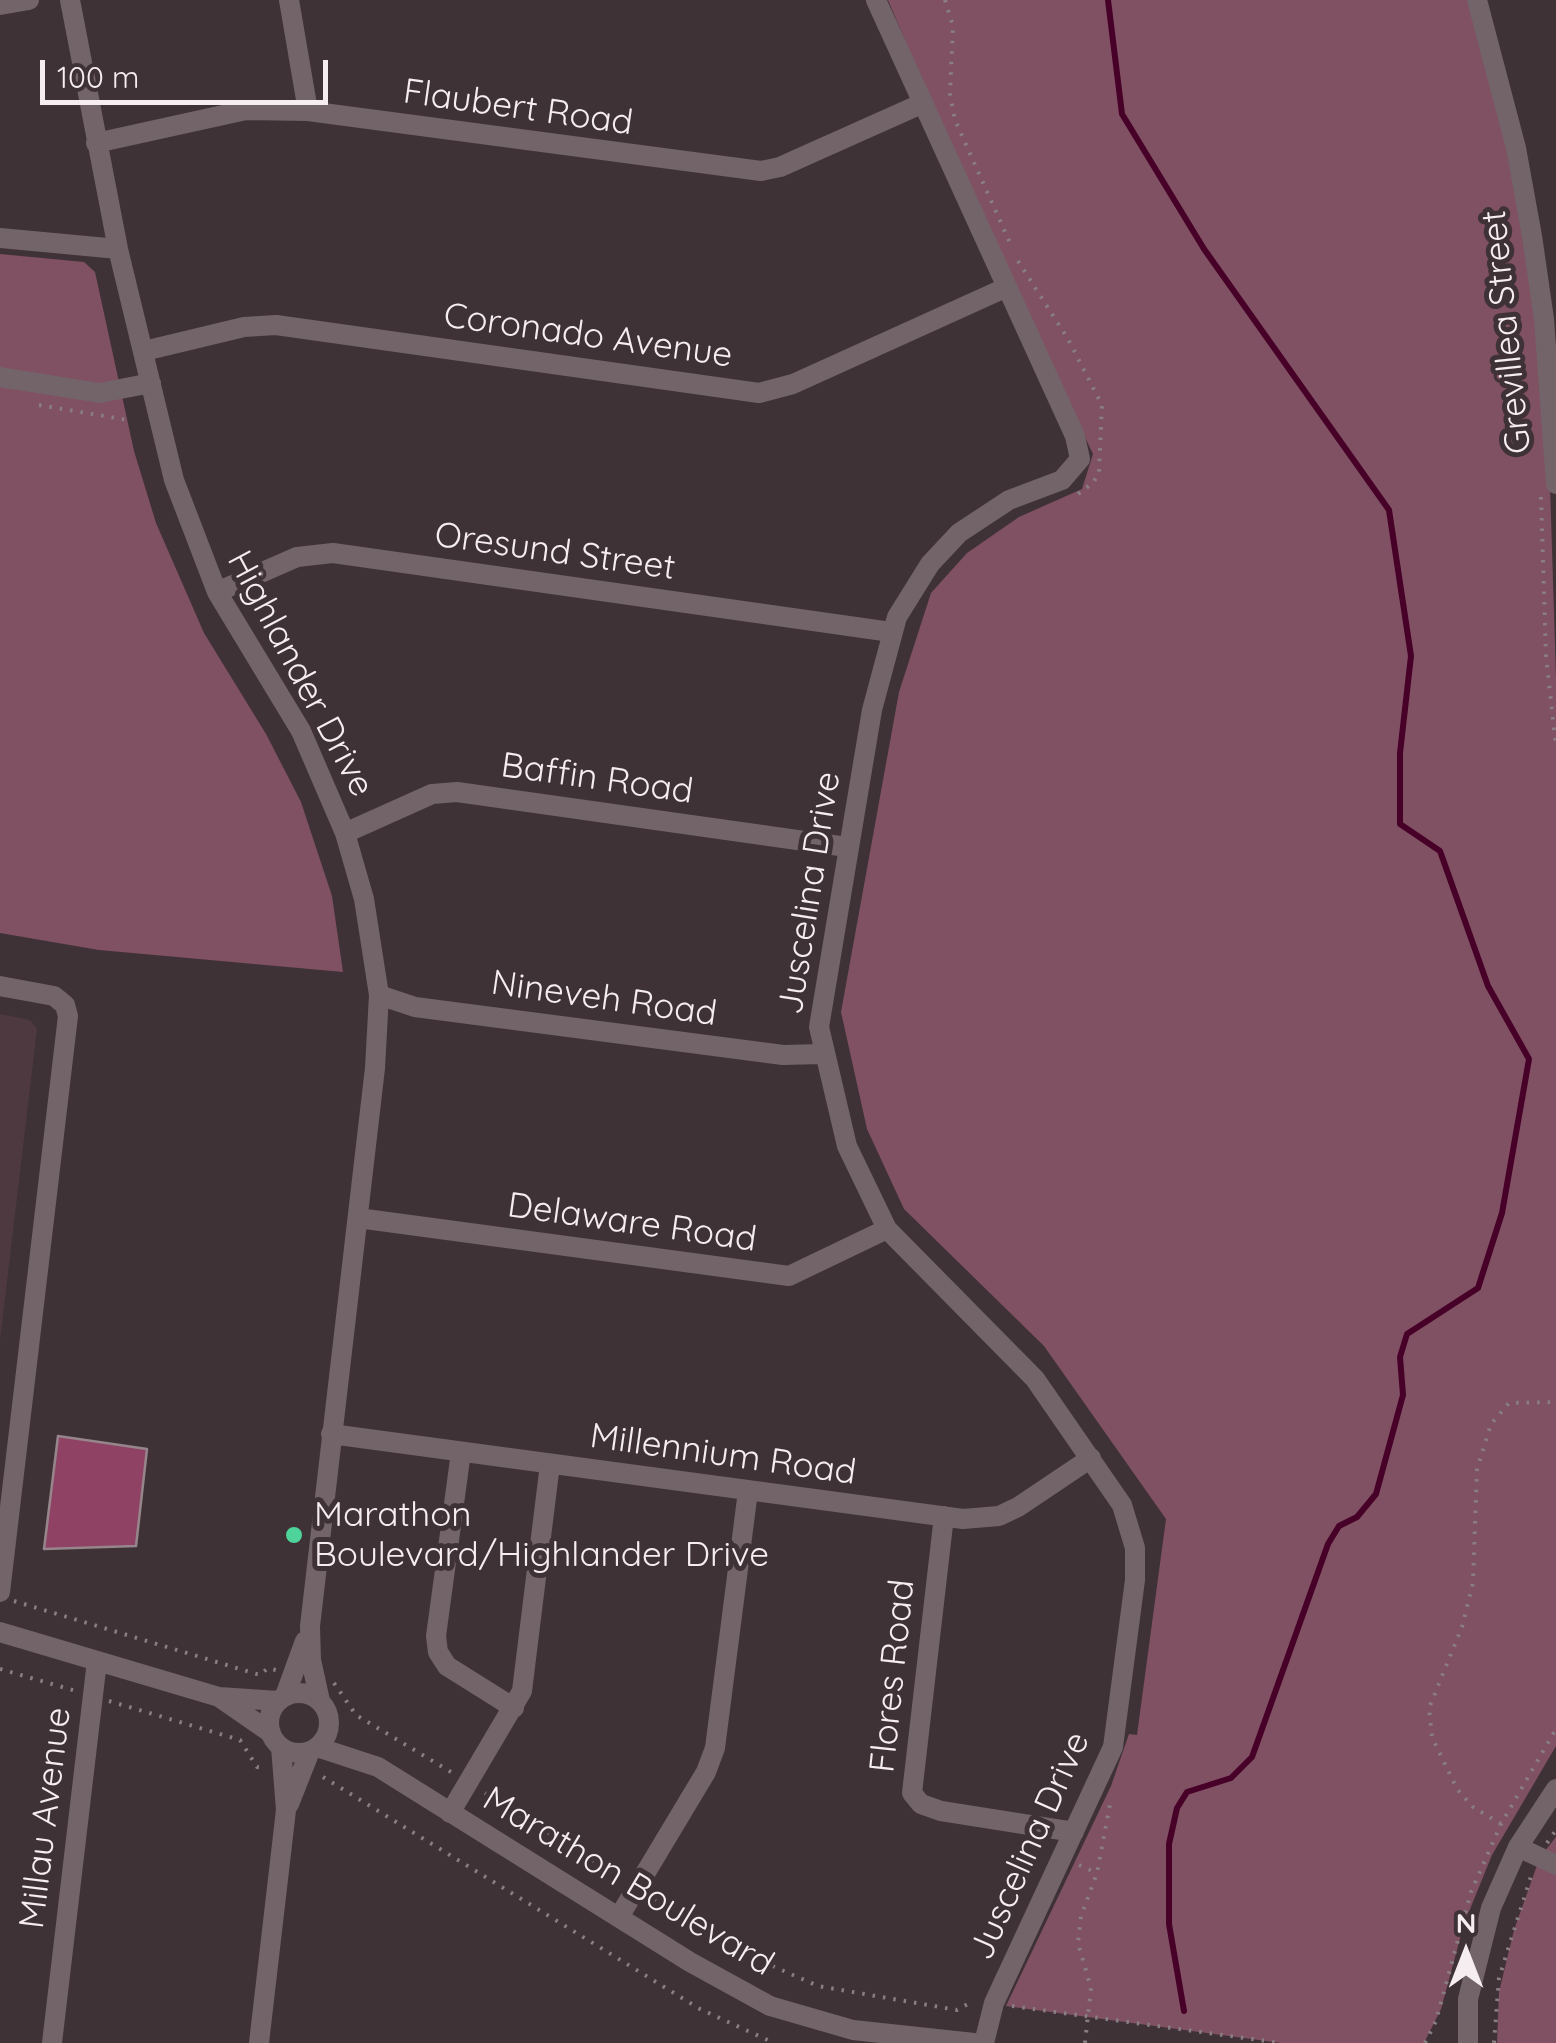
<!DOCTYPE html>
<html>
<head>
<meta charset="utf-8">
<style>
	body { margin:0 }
	#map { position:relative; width:1556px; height:2043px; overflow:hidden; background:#3f3237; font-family:Quicksand,sans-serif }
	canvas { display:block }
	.north { position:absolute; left:1416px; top:1903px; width:100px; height:100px; -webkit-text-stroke:8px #3f3237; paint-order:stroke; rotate:0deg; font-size:28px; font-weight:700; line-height:40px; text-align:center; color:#f6edf0 }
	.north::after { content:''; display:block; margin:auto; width:35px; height:45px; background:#f6edf0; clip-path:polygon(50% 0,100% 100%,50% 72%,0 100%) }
	.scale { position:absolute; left:40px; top:60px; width:288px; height:45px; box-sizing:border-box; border:5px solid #f6edf0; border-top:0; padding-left:12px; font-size:30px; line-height:35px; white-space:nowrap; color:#f6edf0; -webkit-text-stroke:8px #3f3237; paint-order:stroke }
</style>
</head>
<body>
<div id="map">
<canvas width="1556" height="2043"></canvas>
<div class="north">N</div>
<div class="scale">100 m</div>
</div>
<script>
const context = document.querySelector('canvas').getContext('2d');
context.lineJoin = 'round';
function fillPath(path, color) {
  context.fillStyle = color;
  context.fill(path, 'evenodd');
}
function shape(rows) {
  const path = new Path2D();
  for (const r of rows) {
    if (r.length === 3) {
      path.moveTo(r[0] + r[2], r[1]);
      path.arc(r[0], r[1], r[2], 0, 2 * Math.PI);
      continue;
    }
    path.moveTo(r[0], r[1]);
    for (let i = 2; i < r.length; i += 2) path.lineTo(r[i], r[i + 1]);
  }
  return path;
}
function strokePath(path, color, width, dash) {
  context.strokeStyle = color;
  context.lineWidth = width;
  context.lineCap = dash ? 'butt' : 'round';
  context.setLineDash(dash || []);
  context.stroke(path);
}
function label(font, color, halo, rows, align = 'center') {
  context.font = font + ' Quicksand,sans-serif';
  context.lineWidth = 10;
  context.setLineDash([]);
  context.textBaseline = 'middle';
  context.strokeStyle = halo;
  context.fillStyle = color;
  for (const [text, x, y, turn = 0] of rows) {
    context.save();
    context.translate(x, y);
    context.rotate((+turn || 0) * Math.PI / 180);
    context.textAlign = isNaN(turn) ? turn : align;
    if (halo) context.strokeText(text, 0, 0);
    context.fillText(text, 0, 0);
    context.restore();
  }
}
fillPath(shape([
	[0,1014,30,1020,37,1029,0,1340]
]), '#4e3941');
fillPath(shape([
	[888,0,1476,0,1482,20,1546,357,1556,678,1556,1746,1492,1855,1464,1924,1441,2009,1424,2043,1281,2043,1006,2006,1111,1786,1129,1734,1137,1735,1166,1519,1044,1346,904,1209,867,1129,841,1012,899,692,931,593,967,553,1019,517,1082,489,1093,454,976,208],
	[0,254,84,262,95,272,134,451,156,523,204,633,266,734,301,802,332,896,343,972,99,950,0,933],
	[1556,1837,1556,2043,1497,2043,1499,1992,1514,1930,1540,1857]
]), '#805063');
strokePath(shape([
	[1108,0,1122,114,1204,249,1389,510,1411,656,1400,753,1400,824,1440,851,1488,986,1529,1059,1502,1213,1478,1288,1407,1334,1400,1357,1403,1395,1376,1494,1357,1517,1339,1526,1328,1544,1252,1757,1231,1778,1187,1792,1177,1808,1169,1844,1169,1924,1184,2011]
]), '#470027', 6);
const building = shape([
	[58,1436,147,1449,136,1546,44,1549,58,1436]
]);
fillPath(building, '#8f4264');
strokePath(building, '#96858b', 2.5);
strokePath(shape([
	[945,0,953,26,950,94,955,120,1010,243],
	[1018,261,1068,339,1102,405,1099,473,1093,483,1078,494],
	[39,405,128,420],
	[1541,497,1546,656,1556,747],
	[14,1601,260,1675,268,1668,276,1670],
	[0,1669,76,1691],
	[334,1683,356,1715,451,1772],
	[109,1701,240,1740,257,1767,264,1768],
	[323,1777,700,2009,774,2043],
	[485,1793,621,1878],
	[1501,1824,1473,1807,1457,1789,1432,1737,1429,1708,1462,1627,1473,1583,1477,1469,1491,1424,1509,1403,1556,1402],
	[1547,1843,1556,1830],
	[1079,1865,1097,1873],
	[654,1899,734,1949,818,1986,957,2010,973,2001],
	[1012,2006,1281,2043],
	[1085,2043,1091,1988,1078,1943,1081,1916,1097,1873,1111,1799],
	[1425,2043,1436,2021,1471,1892,1501,1824,1556,1729],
	[1494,2043,1499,1978,1532,1873]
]), '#897e82', 4, [2.5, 8]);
strokePath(shape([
	[70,0,118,249,174,480,217,592,301,731,345,833,364,899,379,995,375,1068,310,1626,311,1660,320,1701],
	[289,0,308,111],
	[876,0,1075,436,1080,459,1062,480,1009,500,959,533,930,564,897,617,872,710,819,1027,847,1146,887,1229,1035,1379,1122,1505,1135,1548,1135,1580,1113,1747,994,2003,984,2043],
	[1477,0,1516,148,1532,236,1544,319,1556,484],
	[0,5,29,0],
	[96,143,246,110,308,111,761,171,780,167,921,104],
	[0,238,118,249],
	[144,351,244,327,276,325,759,393,793,384,1005,288],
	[0,377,100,393,151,383],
	[217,592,297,557,333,553,891,632],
	[345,833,432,794,457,792,847,847],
	[0,986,54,996,65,1005,68,1016,0,1592],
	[379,995,415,1007,783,1055,822,1054],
	[358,1218,789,1276,887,1229],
	[331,1434,963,1519,999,1516,1018,1507,1091,1458],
	[461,1452,436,1636,438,1652,447,1666,514,1708],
	[944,1516,912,1793,921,1804,941,1811,1074,1832],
	[0,1632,219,1697,278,1701],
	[299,1723,30],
	[285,1696,305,1641],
	[219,1697,271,1733],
	[317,1747,378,1767,690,1962,770,2006,853,2030,974,2043],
	[289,1804,310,1751],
	[450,1813,522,1691,550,1464],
	[1518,1847,1556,1865],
	[619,1917,706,1772,715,1748,748,1491],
	[52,2043,97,1661],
	[259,2043,286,1810,281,1747],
	[1468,2043,1468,1999,1491,1908,1518,1847,1556,1789]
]), '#736469', 20);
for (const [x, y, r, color] of [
	[294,1535,10,"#4ed39a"]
]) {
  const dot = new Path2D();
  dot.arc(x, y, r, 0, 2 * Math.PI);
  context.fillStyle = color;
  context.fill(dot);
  strokePath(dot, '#3f3237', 4);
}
label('35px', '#f6edf0', '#3f3237', [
	["Flaubert Road",518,108,8],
	["Grevillea Street",1507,332,-96],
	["Coronado Avenue",588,336,8],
	["Oresund Street",555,552,8],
	["Highlander Drive",300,674,62],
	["Baffin Road",597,779,8],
	["Juscelina Drive",810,893,-81],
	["Nineveh Road",604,999,8],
	["Delaware Road",632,1223,8],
	["Millennium Road",723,1455,8],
	["Flores Road",893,1676,-84],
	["Millau Avenue",46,1818,-83],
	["Juscelina Drive",1030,1846,-66],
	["Marathon Boulevard",628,1882,31]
]);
label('35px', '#f6edf0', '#3f3237', [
	["Marathon",314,1515],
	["Boulevard/Highlander Drive",314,1555]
], 'left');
</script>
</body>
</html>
